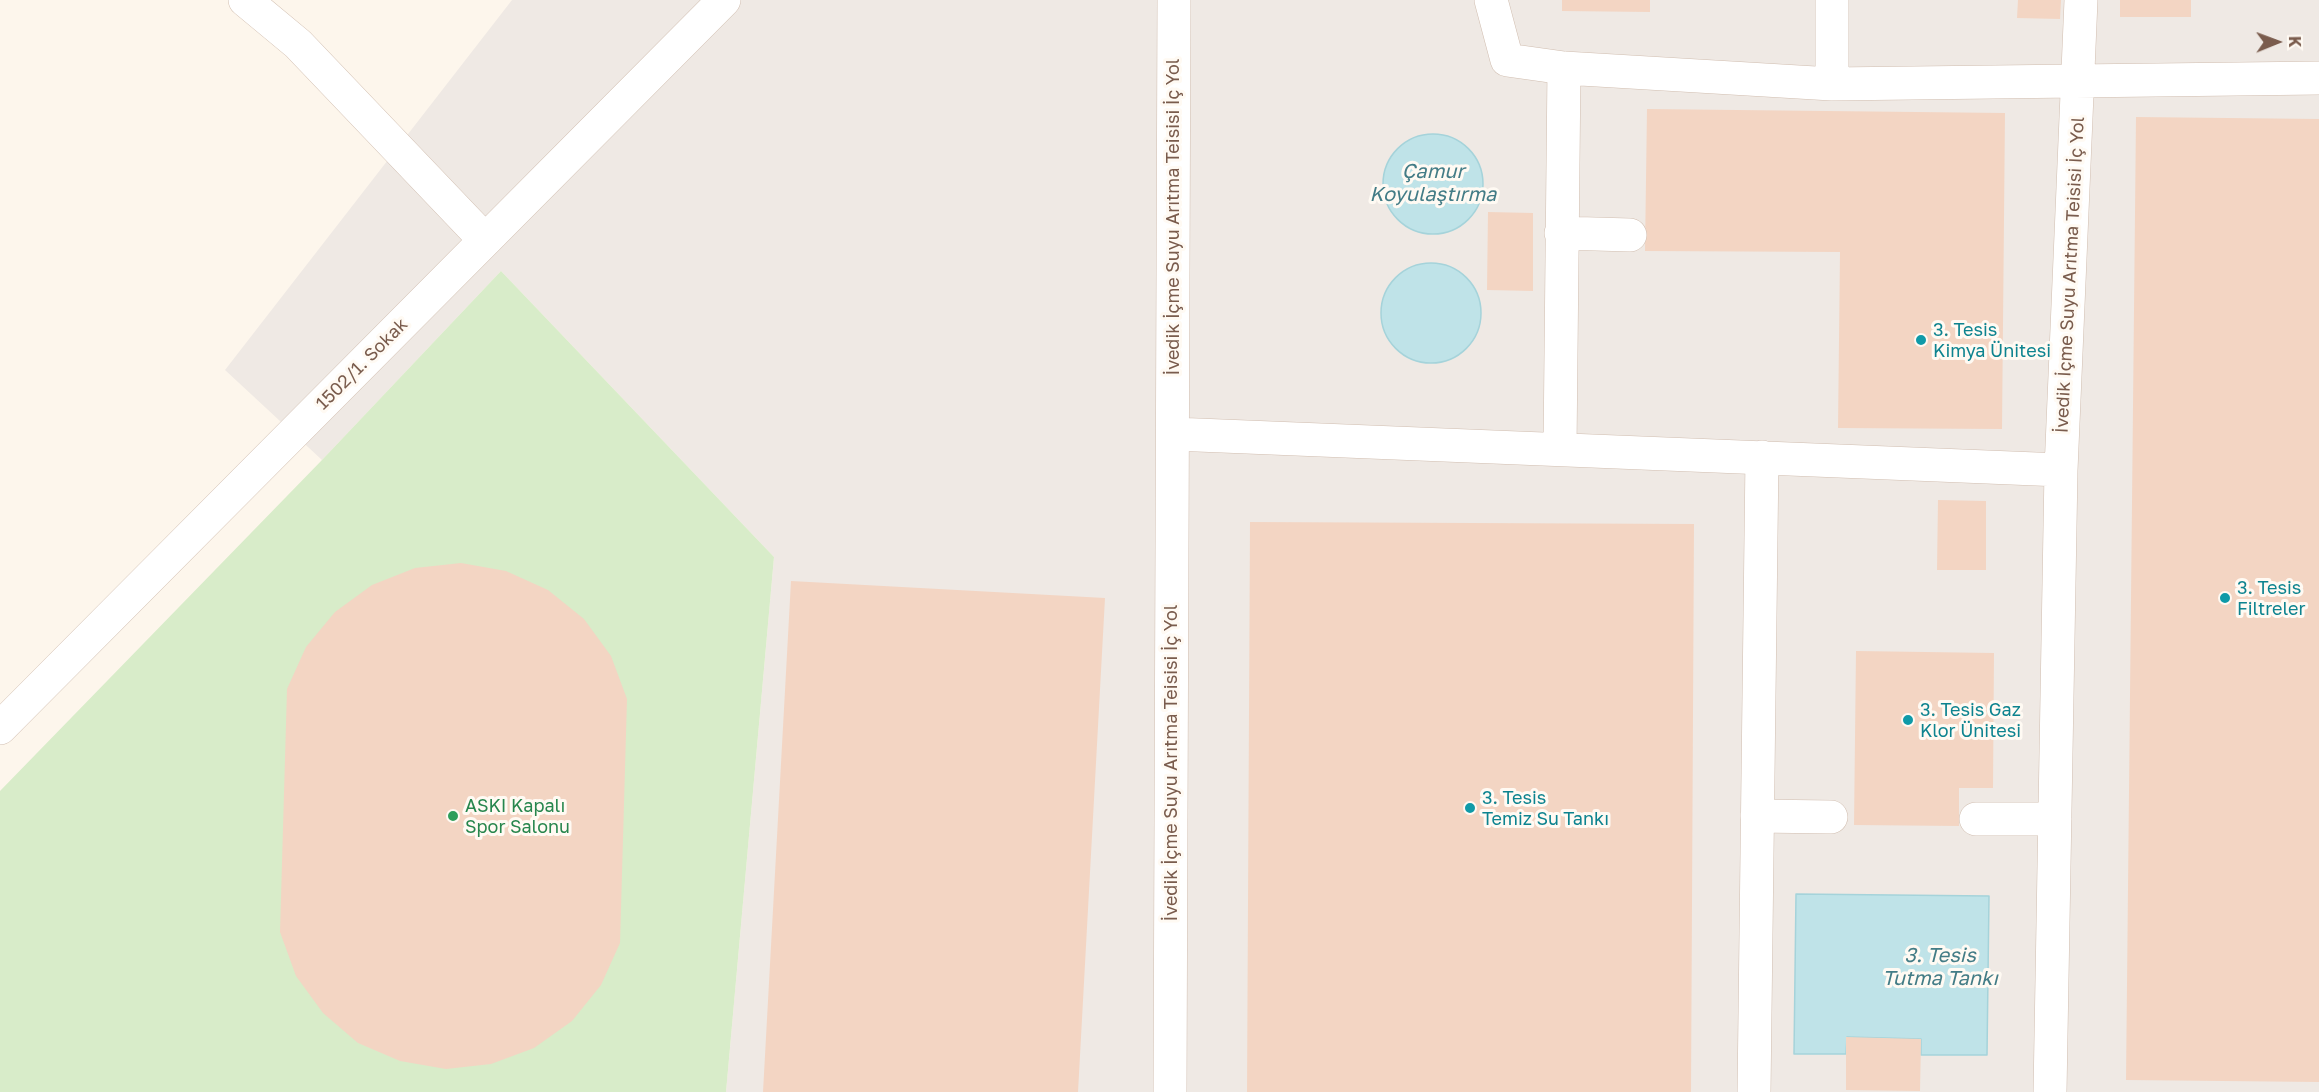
<!DOCTYPE html>
<html>
<head>
<meta charset="utf-8">
<style>
	body { margin:0 }
	#map { position:relative; width:2319px; height:1092px; overflow:hidden; background:#fdf6ec; font-family:"Golos Text",sans-serif }
	canvas { display:block }
	.north { position:absolute; left:2247px; top:12px; width:60px; height:60px; -webkit-text-stroke:4px #fffaf3; paint-order:stroke; rotate:89deg; font-size:16px; font-weight:700; line-height:24px; text-align:center; color:#7a5c4d }
	.north::after { content:''; display:block; margin:auto; width:21px; height:27px; background:#7a5c4d; clip-path:polygon(50% 0,100% 100%,50% 72%,0 100%) }
</style>
</head>
<body>
<div id="map">
<canvas width="2319" height="1092"></canvas>
<div class="north">K</div>
</div>
<script>
const context = document.querySelector('canvas').getContext('2d');
context.lineJoin = 'round';
function fillPath(path, color) {
  context.fillStyle = color;
  context.fill(path, 'evenodd');
}
function shape(rows) {
  const path = new Path2D();
  for (const r of rows) {
    if (r.length === 3) {
      path.moveTo(r[0] + r[2], r[1]);
      path.arc(r[0], r[1], r[2], 0, 2 * Math.PI);
      continue;
    }
    path.moveTo(r[0], r[1]);
    for (let i = 2; i < r.length; i += 2) path.lineTo(r[i], r[i + 1]);
  }
  return path;
}
function strokePath(path, color, width, dash) {
  context.strokeStyle = color;
  context.lineWidth = width;
  context.lineCap = dash ? 'butt' : 'round';
  context.setLineDash(dash || []);
  context.stroke(path);
}
function label(font, color, halo, rows, align = 'center') {
  context.font = font + ' "Golos Text",sans-serif';
  context.lineWidth = 6;
  context.setLineDash([]);
  context.textBaseline = 'middle';
  context.strokeStyle = halo;
  context.fillStyle = color;
  for (const [text, x, y, turn = 0] of rows) {
    context.save();
    context.translate(x, y);
    context.rotate((+turn || 0) * Math.PI / 180);
    context.textAlign = isNaN(turn) ? turn : align;
    if (halo) context.strokeText(text, 0, 0);
    context.fillText(text, 0, 0);
    context.restore();
  }
}
fillPath(shape([
	[512,0,2319,0,2319,1092,726,1092,774,557,501,271,322,460,225,370]
]), '#efe9e4');
fillPath(shape([
	[501,271,774,557,726,1092,0,1092,0,791,322,460]
]), '#d8ecc9');
const water = shape([
	[1433,184,50],
	[1431,313,50],
	[1796,894,1989,896,1987,1055,1921,1055,1921,1039,1847,1037,1846,1054,1794,1054,1796,894]
]);
fillPath(water, '#bfe3e8');
strokePath(water, '#a5d3da', 1.5);
fillPath(shape([
	[1562,0,1650,0,1650,12,1562,11],
	[2018,0,2061,0,2060,19,2017,18],
	[2120,0,2191,0,2191,17,2120,17],
	[1647,109,2005,113,2002,429,1838,428,1840,252,1645,251],
	[2136,117,2319,119,2319,1082,2126,1080],
	[1488,212,1533,213,1533,291,1487,290],
	[1938,500,1986,501,1986,570,1937,570],
	[1250,522,1694,524,1691,1092,1247,1092],
	[461,563,506,571,548,590,584,619,611,656,627,699,620,943,601,985,572,1021,534,1048,491,1064,446,1069,400,1061,358,1043,323,1013,296,976,280,932,287,689,306,647,335,612,372,585,415,568],
	[791,581,1105,598,1078,1092,763,1092],
	[1856,651,1994,653,1993,788,1959,788,1959,826,1854,825],
	[1846,1037,1921,1039,1920,1091,1846,1090]
]), '#f3d5c3');
const minor = shape([
	[245,0,298,44,485,240],
	[1491,0,1507,60,1564,68,1832,84,2319,78],
	[1832,0,1832,84],
	[1561,233,1630,235],
	[1173,434,2061,470],
	[1560,449,1564,68],
	[0,728,724,0],
	[1757,816,1831,817],
	[1976,819,2055,819],
	[1170,1092,1174,0],
	[1754,1092,1762,457],
	[2050,1092,2061,470,2081,0]
]);
strokePath(minor, '#d1beb0', 34);
strokePath(minor, '#fff', 33);
for (const [x, y, r, color] of [
	[1921,340,6,"#0f9aa8"],
	[2225,598,6,"#0f9aa8"],
	[1908,720,6,"#0f9aa8"],
	[1470,808,6,"#0f9aa8"],
	[453,816,6,"#2e9e5b"]
]) {
  const dot = new Path2D();
  dot.arc(x, y, r, 0, 2 * Math.PI);
  context.fillStyle = color;
  context.fill(dot);
  strokePath(dot, '#fffaf3', 2);
}
label('18px', '#7a5c4d', '#fffaf3', [
	["İvedik İçme Suyu Arıtma Teisisi İç Yol",1173,217,-90],
	["İvedik İçme Suyu Arıtma Teisisi İç Yol",2070,275,-87],
	["1502/1. Sokak",362,364,-45],
	["İvedik İçme Suyu Arıtma Teisisi İç Yol",1171,763,-90]
]);
label('18px', '#0d838f', '#fffaf3', [
	["3. Tesis",1933,330],
	["Kimya Ünitesi",1933,351],
	["3. Tesis",2237,588],
	["Filtreler",2237,609],
	["3. Tesis Gaz",1920,710],
	["Klor Ünitesi",1920,731],
	["3. Tesis",1482,798],
	["Temiz Su Tankı",1482,819]
], 'left');
label('18px', '#27864d', '#fffaf3', [
	["ASKI Kapalı",465,806],
	["Spor Salonu",465,827]
], 'left');
label('italic 20px', '#437c86', '#fffaf3', [
	["Çamur",1433,172],
	["Koyulaştırma",1433,195],
	["3. Tesis",1940,956],
	["Tutma Tankı",1940,979]
]);
</script>
</body>
</html>
